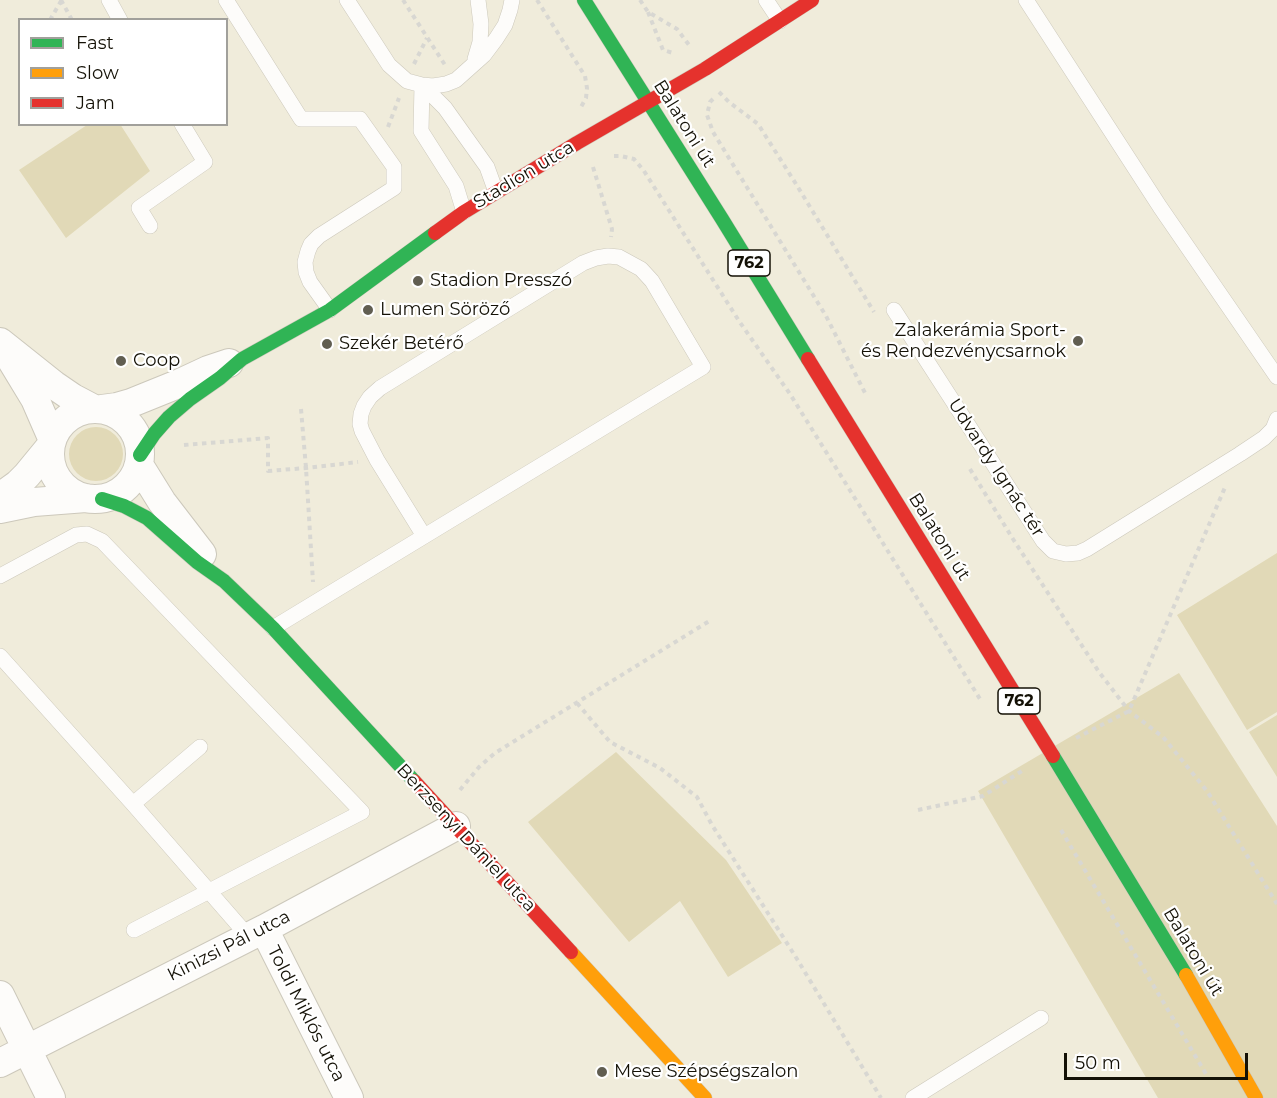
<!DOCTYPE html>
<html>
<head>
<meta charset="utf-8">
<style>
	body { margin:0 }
	#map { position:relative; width:1277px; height:1098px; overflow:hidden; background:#f0ecdb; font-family:Montserrat,sans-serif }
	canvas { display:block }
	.legend { position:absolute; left:18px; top:18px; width:210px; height:108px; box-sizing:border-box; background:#fff; border:2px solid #a1a09b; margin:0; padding:8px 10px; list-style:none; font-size:18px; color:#141106 }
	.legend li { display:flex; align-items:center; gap:12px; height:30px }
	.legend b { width:30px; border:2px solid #a1a09b }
	.scale { position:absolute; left:1064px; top:1053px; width:184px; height:27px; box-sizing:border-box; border:3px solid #141106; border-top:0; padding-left:8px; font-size:18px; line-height:21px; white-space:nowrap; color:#141106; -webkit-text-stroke:4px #fff; paint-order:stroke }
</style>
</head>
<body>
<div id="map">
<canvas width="1277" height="1098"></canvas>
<ul class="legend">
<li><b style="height:8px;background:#30b455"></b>Fast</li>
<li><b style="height:8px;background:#ff9f0a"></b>Slow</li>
<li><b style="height:8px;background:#e5322d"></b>Jam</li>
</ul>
<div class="scale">50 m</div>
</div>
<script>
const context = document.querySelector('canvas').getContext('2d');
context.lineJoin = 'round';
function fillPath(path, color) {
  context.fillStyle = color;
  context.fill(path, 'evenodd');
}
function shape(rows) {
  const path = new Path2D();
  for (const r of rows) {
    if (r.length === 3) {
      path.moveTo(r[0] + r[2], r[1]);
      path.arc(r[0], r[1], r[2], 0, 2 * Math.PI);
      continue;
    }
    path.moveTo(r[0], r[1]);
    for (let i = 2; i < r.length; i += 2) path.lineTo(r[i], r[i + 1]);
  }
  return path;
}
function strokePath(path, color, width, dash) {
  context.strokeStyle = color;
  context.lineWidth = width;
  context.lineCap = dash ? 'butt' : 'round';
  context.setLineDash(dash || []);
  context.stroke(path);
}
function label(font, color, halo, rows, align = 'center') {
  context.font = font + ' Montserrat,sans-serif';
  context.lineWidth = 4.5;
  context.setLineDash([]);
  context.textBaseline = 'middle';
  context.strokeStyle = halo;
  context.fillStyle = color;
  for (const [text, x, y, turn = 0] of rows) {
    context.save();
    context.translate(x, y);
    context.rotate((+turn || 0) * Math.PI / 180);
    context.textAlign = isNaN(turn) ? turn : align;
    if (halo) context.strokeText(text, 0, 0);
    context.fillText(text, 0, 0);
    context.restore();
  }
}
fillPath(shape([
	[120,124,150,171,66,238,19,170,87,125],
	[96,454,27],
	[1277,553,1277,712,1247,730,1177,615],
	[1179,673,1277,826,1277,1098,1158,1098,978,791],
	[1277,715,1277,777,1249,732],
	[616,752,726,860,782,943,728,977,680,901,629,942,528,822]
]), '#e1d9b7');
const lane = shape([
	[109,0,120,20],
	[226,0,301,119,360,119,394,167,394,188,319,236,311,244,308,251,305,262,306,272,310,282,330,310],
	[347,0,389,65,407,81,422,85,433,86,446,84,456,80,484,55,496,39,505,25,510,10,512,0],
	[766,0,780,21],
	[1026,0,1160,207,1277,377],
	[475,59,480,42,481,24,478,0],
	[422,85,421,131,456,186,464,212],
	[422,85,445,108,487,167,496,192],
	[150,226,139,208,205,162,182,124],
	[894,310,1043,541,1053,551,1066,554,1078,553,1087,549,1240,454,1264,438,1273,429,1277,419],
	[0,576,76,535,87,534,102,541,362,812,134,930],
	[273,628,703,367,652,281,641,269,619,257,608,256,596,258,583,263,380,388,370,397,364,406,361,414,360,424,362,431,377,460,424,536],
	[0,656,133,804,248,936],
	[133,804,200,747],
	[913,1098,1041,1018]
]);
const street = shape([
	[0,342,54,385,73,398,92,408],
	[12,361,35,399,52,438],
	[95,454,45],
	[102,409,117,407,131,403,178,384,208,370,229,363],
	[139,465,162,502,202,554],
	[0,497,18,484,27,475,50,447],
	[0,509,34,502,86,498],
	[264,929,349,1098],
	[0,995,51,1098],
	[0,1063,264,929,456,826]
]);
const fast = shape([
	[584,0,722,219,808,359],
	[140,455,154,434,169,417,190,399,220,378,242,359,330,310,435,233],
	[102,499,124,506,147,518,197,562,224,581,273,628,414,781],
	[1053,756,1186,975]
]);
const slow = shape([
	[571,952,705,1098],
	[1186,975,1256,1098]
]);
const jam = shape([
	[435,233,464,212,577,143,705,69,812,0],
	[808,359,1053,756],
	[414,781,571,952]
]);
strokePath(lane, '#ccc8bb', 16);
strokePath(street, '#ccc8bb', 30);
strokePath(fast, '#ccc8bb', 15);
strokePath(slow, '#ccc8bb', 15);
strokePath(jam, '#ccc8bb', 15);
strokePath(shape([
	[61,0,72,20],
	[403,0,445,65],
	[537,0,585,76,587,88,586,98,581,107],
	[640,0,648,12,677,29,689,45],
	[648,12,663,50,673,53],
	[50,20,61,1],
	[414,64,427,38],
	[719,92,729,102,758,124,796,184,874,312],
	[713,99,710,102,707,115,713,132,826,316,865,393],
	[388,127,399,98],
	[614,156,621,156,634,159,644,171,739,321,790,394,980,699],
	[593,167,612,229,611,237],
	[301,409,306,468,313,582],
	[184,445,268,438,268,471,306,468,358,462],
	[970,469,1013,539,1099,672,1129,711,1163,737,1207,791,1277,904],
	[577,703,610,742,660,768,697,797,712,825,797,959,881,1098],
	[1076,738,1129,711,1226,485],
	[460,790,479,767,495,753,711,620],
	[918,810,983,796,1025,769],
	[1061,830,1206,1074]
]), '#d8d7d2', 4, [4.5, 4.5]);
strokePath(lane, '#fdfcfa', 15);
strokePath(street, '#fdfcfa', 28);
strokePath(fast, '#30b455', 14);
strokePath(slow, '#ff9f0a', 14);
strokePath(jam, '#e5322d', 14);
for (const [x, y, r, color] of [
	[418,281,6,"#615e51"],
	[368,310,6,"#615e51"],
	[1078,341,6,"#615e51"],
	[327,344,6,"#615e51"],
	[121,361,6,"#615e51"],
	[602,1072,6,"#615e51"]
]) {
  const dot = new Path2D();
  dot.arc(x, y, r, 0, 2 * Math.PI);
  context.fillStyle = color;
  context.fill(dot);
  strokePath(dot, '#fff', 2);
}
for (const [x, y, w] of [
	[749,263,42],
	[1019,701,42]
]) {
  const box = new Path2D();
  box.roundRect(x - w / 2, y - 13, w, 26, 4.5);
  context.fillStyle = '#fff';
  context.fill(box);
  strokePath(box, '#141106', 1.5);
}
label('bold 16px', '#141106', null, [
	["762",749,263],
	["762",1019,701]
]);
label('18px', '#141106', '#fff', [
	["Balatoni út",684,124,58],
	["Stadion utca",524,175,-31],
	["Udvardy Ignác tér",996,468,57],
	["Balatoni út",939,537,58],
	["Berzsenyi Dániel utca",466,838,47],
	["Kinizsi Pál utca",229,946,-27],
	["Balatoni út",1193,952,59],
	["Toldi Miklós utca",306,1014,63]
]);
label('18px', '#141106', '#fff', [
	["Stadion Presszó",430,281],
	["Lumen Söröző",380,310],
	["Zalakerámia Sport-",1066,331,"right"],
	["és Rendezvénycsarnok",1066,352,"right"],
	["Szekér Betérő",339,344],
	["Coop",133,361],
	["Mese Szépségszalon",614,1072]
], 'left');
</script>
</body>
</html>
